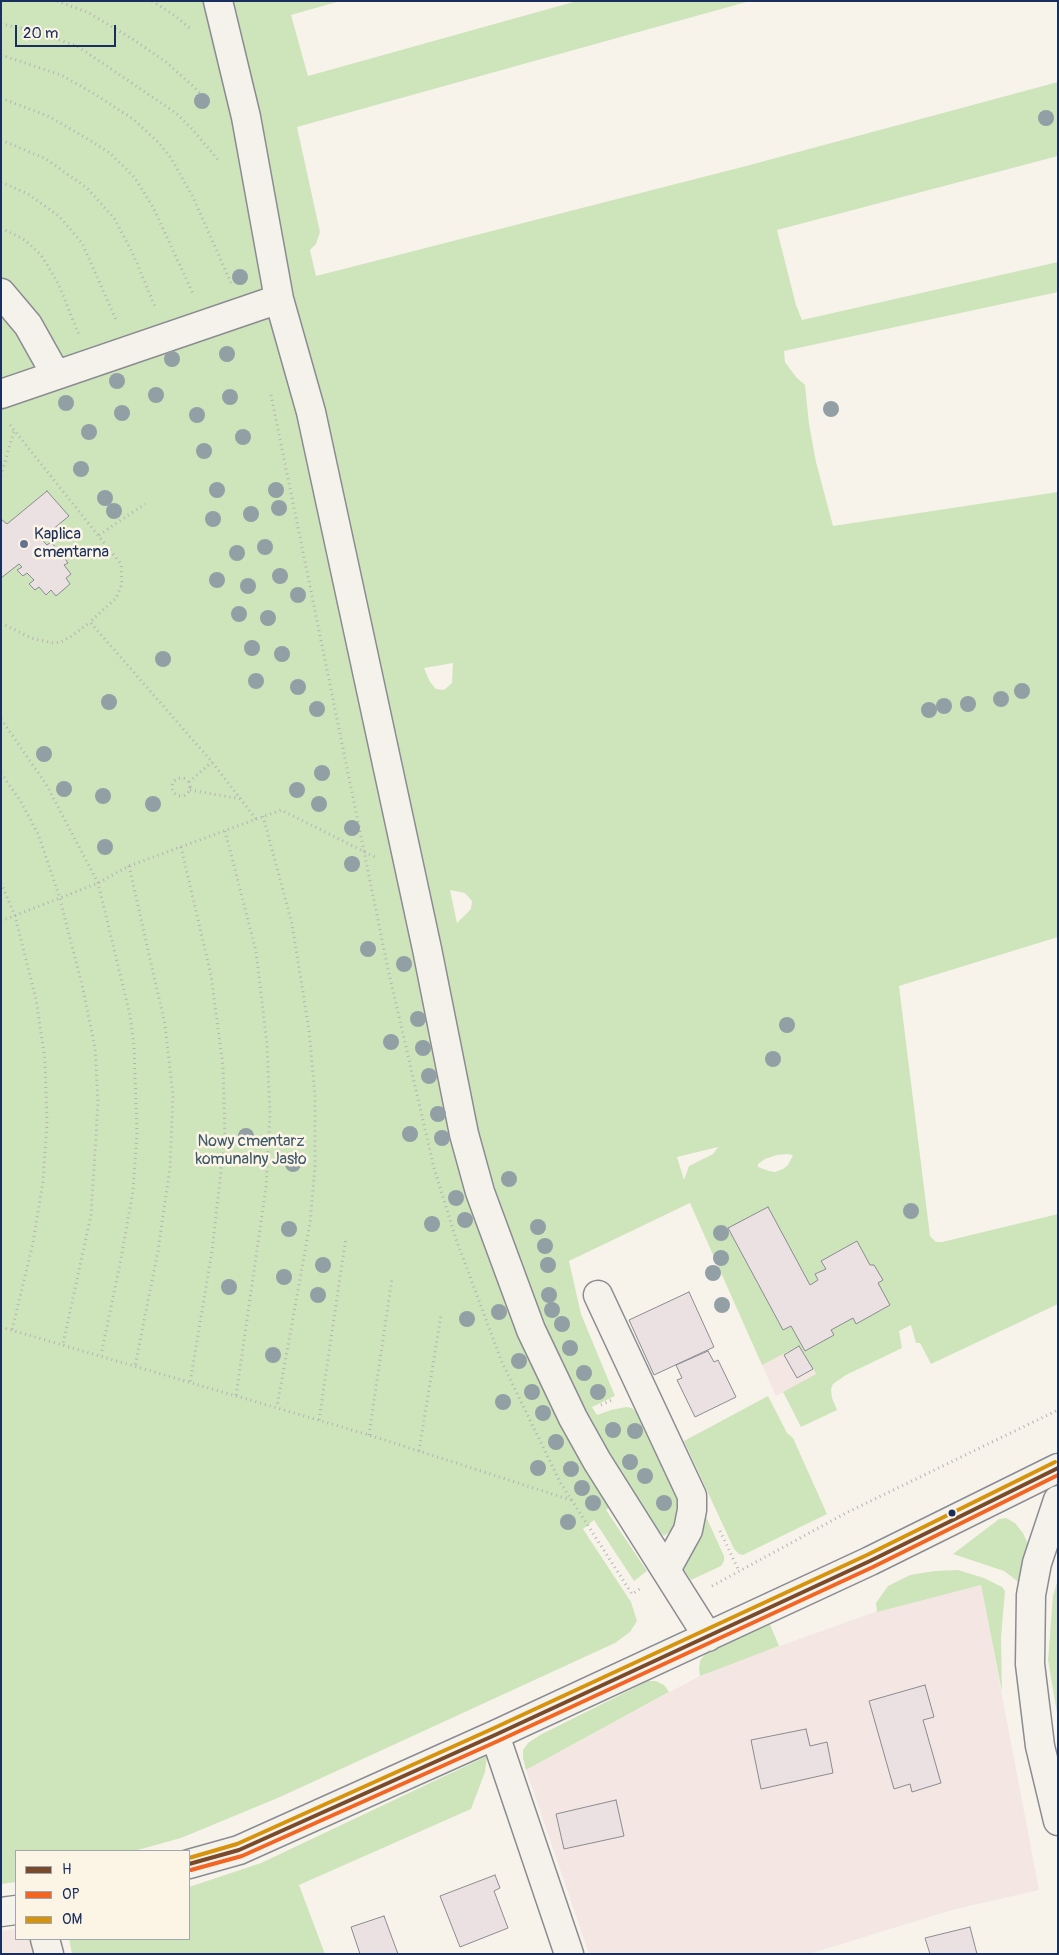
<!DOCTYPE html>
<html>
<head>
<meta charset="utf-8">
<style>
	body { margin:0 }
	#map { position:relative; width:1059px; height:1955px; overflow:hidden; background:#f7f3ea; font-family:Pangolin,sans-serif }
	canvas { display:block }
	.frame { position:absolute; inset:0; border:2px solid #1b2f5e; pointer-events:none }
	.legend { position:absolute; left:15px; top:1850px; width:175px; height:90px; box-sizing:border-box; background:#fcf5e5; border:1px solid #a2a6af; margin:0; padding:6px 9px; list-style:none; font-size:15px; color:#1b2f5e }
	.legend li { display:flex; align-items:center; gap:10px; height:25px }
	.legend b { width:25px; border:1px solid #a2a6af }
	.scale { position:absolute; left:15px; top:25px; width:101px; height:22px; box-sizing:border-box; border:2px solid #1b2f5e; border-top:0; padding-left:6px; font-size:15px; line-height:18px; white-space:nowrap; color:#1b2f5e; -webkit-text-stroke:4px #fcf5e5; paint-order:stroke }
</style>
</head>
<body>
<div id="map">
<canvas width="1059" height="1955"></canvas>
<div class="frame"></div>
<ul class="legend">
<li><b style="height:6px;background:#7a4b2a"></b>H</li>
<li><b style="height:6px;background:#f26522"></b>OP</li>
<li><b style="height:6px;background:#d6940e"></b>OM</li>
</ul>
<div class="scale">20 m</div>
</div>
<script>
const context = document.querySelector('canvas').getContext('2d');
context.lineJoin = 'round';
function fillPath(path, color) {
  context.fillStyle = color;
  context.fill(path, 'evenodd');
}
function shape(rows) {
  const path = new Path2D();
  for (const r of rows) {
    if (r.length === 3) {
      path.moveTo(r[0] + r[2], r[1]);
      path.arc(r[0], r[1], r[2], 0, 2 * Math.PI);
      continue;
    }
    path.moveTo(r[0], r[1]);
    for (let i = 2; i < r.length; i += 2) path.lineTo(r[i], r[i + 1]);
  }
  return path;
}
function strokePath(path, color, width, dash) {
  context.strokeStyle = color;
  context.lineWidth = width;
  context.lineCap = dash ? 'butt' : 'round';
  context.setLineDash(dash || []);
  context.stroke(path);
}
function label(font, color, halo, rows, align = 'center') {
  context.font = font + ' Pangolin,sans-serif';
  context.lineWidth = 5;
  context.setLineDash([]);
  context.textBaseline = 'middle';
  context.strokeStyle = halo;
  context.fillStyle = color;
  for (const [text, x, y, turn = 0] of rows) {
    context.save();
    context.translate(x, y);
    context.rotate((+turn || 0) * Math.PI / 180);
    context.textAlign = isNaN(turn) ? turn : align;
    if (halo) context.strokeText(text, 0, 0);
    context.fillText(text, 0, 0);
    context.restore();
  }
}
fillPath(shape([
	[799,1346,816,1375,776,1396,762,1365],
	[981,1585,1039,1890,952,1910,809,1954,589,1954,526,1770,707,1672,883,1609],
	[16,1929,16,1939,32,1939,34,1954,1,1954,1,1931]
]), '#f4e7e3');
fillPath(shape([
	[1,1,340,1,291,15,308,76,577,1,750,1,297,127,320,232,316,244,310,250,316,276,746,166,1058,82,1058,156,777,230,796,305,802,320,1058,262,1058,292,784,351,785,362,796,377,805,385,809,424,816,462,833,526,1058,492,1058,937,899,986,930,1236,936,1242,942,1242,1058,1214,1058,1304,931,1364,920,1343,916,1343,911,1325,899,1331,902,1348,846,1375,833,1384,831,1389,832,1398,837,1410,801,1427,783,1392,816,1374,799,1346,762,1365,690,1203,569,1261,581,1314,615,1396,592,1407,597,1415,611,1410,626,1407,632,1408,644,1420,661,1454,680,1504,678,1526,664,1536,654,1526,631,1489,606,1510,647,1571,634,1581,594,1520,583,1529,631,1602,637,1621,630,1632,615,1643,280,1797,181,1838,134,1851,16,1851,16,1882,1,1884],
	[453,663,452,683,444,690,436,689,430,682,424,668],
	[450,890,465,893,472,901,471,909,457,923],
	[718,1147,713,1154,689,1166,684,1180,677,1157],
	[787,1154,793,1155,788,1165,783,1169,775,1172,769,1171,758,1167,758,1164,765,1159,777,1155],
	[768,1396,787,1433,793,1438,827,1514,743,1555,739,1554,734,1549,684,1441],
	[703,1510,724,1556,724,1561,721,1566,691,1580,684,1570,684,1564],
	[1006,1518,1015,1523,1023,1533,1027,1542,1027,1555,1021,1584,1004,1571,953,1554,999,1519],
	[958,1570,984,1578,1002,1587,1005,1591,1001,1638,1002,1692,981,1585,877,1612,876,1603,888,1586,910,1575,935,1571],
	[1058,1579,1058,1719,1048,1660,1053,1596],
	[769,1622,779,1646,700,1676,699,1669,700,1661,705,1654],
	[648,1681,656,1681,664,1685,669,1692,526,1770,523,1758,523,1750,528,1743,540,1735],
	[487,1756,485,1772,471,1809,299,1885,325,1954,72,1954,69,1939,189,1939,189,1887,261,1863]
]), '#cee5bc');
const building = shape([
	[47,491,69,516,41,539,47,545,51,542,56,548,52,551,59,559,63,556,68,563,64,565,71,574,66,578,70,584,56,596,51,590,46,595,39,587,35,590,29,584,34,580,27,573,23,576,17,570,22,567,19,564,1,578,1,519,7,524,47,491],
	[768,1207,810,1285,818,1280,815,1274,826,1269,821,1261,857,1241,870,1265,874,1265,883,1280,878,1283,890,1305,856,1324,853,1318,831,1330,834,1335,805,1351,791,1326,783,1330,728,1228,768,1207],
	[689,1292,714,1347,654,1375,629,1320,689,1292],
	[799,1346,813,1369,797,1378,784,1355,799,1346],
	[708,1351,714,1362,718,1360,736,1397,695,1417,677,1380,682,1378,676,1365,708,1351],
	[925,1685,934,1717,923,1720,941,1783,912,1792,910,1784,894,1789,869,1701,925,1685],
	[806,1729,810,1746,827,1742,833,1773,761,1789,751,1740,806,1729],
	[616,1800,624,1836,564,1849,556,1814,616,1800],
	[495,1875,500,1888,494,1891,508,1928,460,1947,440,1896,495,1875],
	[384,1916,398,1954,360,1954,351,1927,384,1916],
	[970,1927,977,1954,930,1954,925,1938,970,1927]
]);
fillPath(building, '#ebe0e2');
strokePath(building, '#8a8c91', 1);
const minor = shape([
	[218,1,246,117,279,299,311,412,427,949,464,1134,480,1192,531,1330,573,1418,597,1461,708,1637],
	[1,293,28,325,56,375],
	[1,394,279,299],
	[598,1295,692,1496,692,1510,688,1530,666,1570],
	[1058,1500,1037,1563,1031,1595,1030,1664,1040,1746,1058,1821],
	[495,1735,569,1954],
	[189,1864,239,1850,495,1735,870,1561,1058,1468],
	[1,1912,16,1910],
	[45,1939,49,1954]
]);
strokePath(minor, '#8a8c91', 31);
strokePath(shape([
	[57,1,87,12,131,38,166,62,193,86,209,103],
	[152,1,174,15,192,30],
	[1,24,25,29,77,46,176,113,192,129,220,162],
	[1,55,61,75,93,93,133,119,158,142,171,158,193,197,231,283],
	[1,98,50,117,81,135,110,153,135,178,153,207,194,296],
	[1,140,46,159,87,188,114,218,133,254,156,309],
	[1,182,28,194,59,216,82,243,117,322],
	[1,228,25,240,41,255,58,283,79,335],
	[271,395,388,969,434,1168,456,1239,501,1360,560,1482,632,1594,640,1589],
	[10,425,121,564,122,584,116,598,90,622,212,762,256,819],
	[1,476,14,430],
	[99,535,145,504],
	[1,623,31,638,53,643,61,642,70,637,90,622],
	[1,719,46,784,98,883,130,1015,134,1046,137,1133,133,1191,121,1259,101,1355],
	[1,773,21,802,38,834,45,854,60,899,82,985,95,1047,98,1104,91,1215,63,1344],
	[181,787,9],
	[189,782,212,762],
	[190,790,241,799],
	[263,816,292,924,309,1030,315,1096,315,1166,310,1223,277,1407],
	[225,831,256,951,267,1045,270,1114,266,1187,236,1396],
	[181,847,211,975,223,1066,225,1137,212,1251,190,1383],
	[129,866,165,1025,173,1095,170,1167,158,1251,135,1366],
	[1,883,15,916,36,999,45,1060,47,1123,43,1181,33,1243,12,1330],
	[1,921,98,883,129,866,281,810,375,857],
	[1,1327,369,1435,571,1500],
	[601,1405,614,1399],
	[319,1420,346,1237],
	[369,1435,392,1278],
	[419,1451,441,1315],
	[720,1531,739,1571],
	[712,1586,846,1513,1058,1410]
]), '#b2b3b4', 3, [1, 4]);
strokePath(minor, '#f5f2ec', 28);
strokePath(shape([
	[189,1864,239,1850,495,1735,870,1561,1058,1468]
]), '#7a4b2a', 4);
strokePath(shape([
	[191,1870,242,1856,498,1741,873,1567,1058,1475]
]), '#f26522', 4);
strokePath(shape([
	[189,1858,237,1844,492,1729,867,1555,1055,1462]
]), '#d6940e', 4);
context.fillStyle = '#929fa5';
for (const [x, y] of [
	[202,101],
	[1046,118],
	[240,277],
	[227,354],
	[172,359],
	[117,381],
	[156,395],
	[230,397],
	[66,403],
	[831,409],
	[122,413],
	[197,415],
	[89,432],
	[243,437],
	[204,451],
	[81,469],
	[217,490],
	[276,490],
	[105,498],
	[279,508],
	[114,511],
	[251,514],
	[213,519],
	[265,547],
	[237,553],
	[280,576],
	[217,580],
	[248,586],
	[298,595],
	[239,614],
	[268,618],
	[252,648],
	[282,654],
	[163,659],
	[256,681],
	[298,687],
	[1022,691],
	[1001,699],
	[109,702],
	[968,704],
	[944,706],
	[317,709],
	[929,710],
	[44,754],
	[322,773],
	[64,789],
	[297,790],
	[103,796],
	[153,804],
	[319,804],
	[352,828],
	[105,847],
	[352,864],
	[368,949],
	[404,964],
	[418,1019],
	[787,1025],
	[391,1042],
	[423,1048],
	[773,1059],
	[429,1076],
	[438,1114],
	[410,1134],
	[246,1136],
	[442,1138],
	[293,1164],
	[509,1179],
	[456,1198],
	[911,1211],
	[465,1220],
	[432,1224],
	[538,1227],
	[289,1229],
	[721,1233],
	[545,1246],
	[721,1258],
	[323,1265],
	[548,1265],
	[713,1273],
	[284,1277],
	[229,1287],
	[318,1295],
	[549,1295],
	[722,1305],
	[552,1310],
	[499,1312],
	[467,1319],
	[562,1324],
	[570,1348],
	[273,1355],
	[519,1361],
	[584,1373],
	[532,1392],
	[598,1392],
	[503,1402],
	[543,1413],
	[613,1430],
	[635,1431],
	[556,1442],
	[630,1462],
	[538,1468],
	[571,1469],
	[645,1476],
	[582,1488],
	[593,1503],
	[664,1503],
	[568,1522]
]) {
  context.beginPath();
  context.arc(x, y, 8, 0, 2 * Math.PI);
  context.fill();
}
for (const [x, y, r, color] of [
	[24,544,5,"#68748f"],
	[952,1513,4.5,"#1b2f5e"]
]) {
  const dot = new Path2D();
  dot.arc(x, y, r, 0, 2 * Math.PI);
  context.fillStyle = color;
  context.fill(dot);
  strokePath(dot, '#fcf5e5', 2);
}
label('16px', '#1b2f5e', '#fcf5e5', [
	["Kaplica",34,535],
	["cmentarna",34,553]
], 'left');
label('16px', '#3f5a6c', '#fcf5e5', [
	["Nowy cmentarz",251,1142],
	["komunalny Jasło",251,1160]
]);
</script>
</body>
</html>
